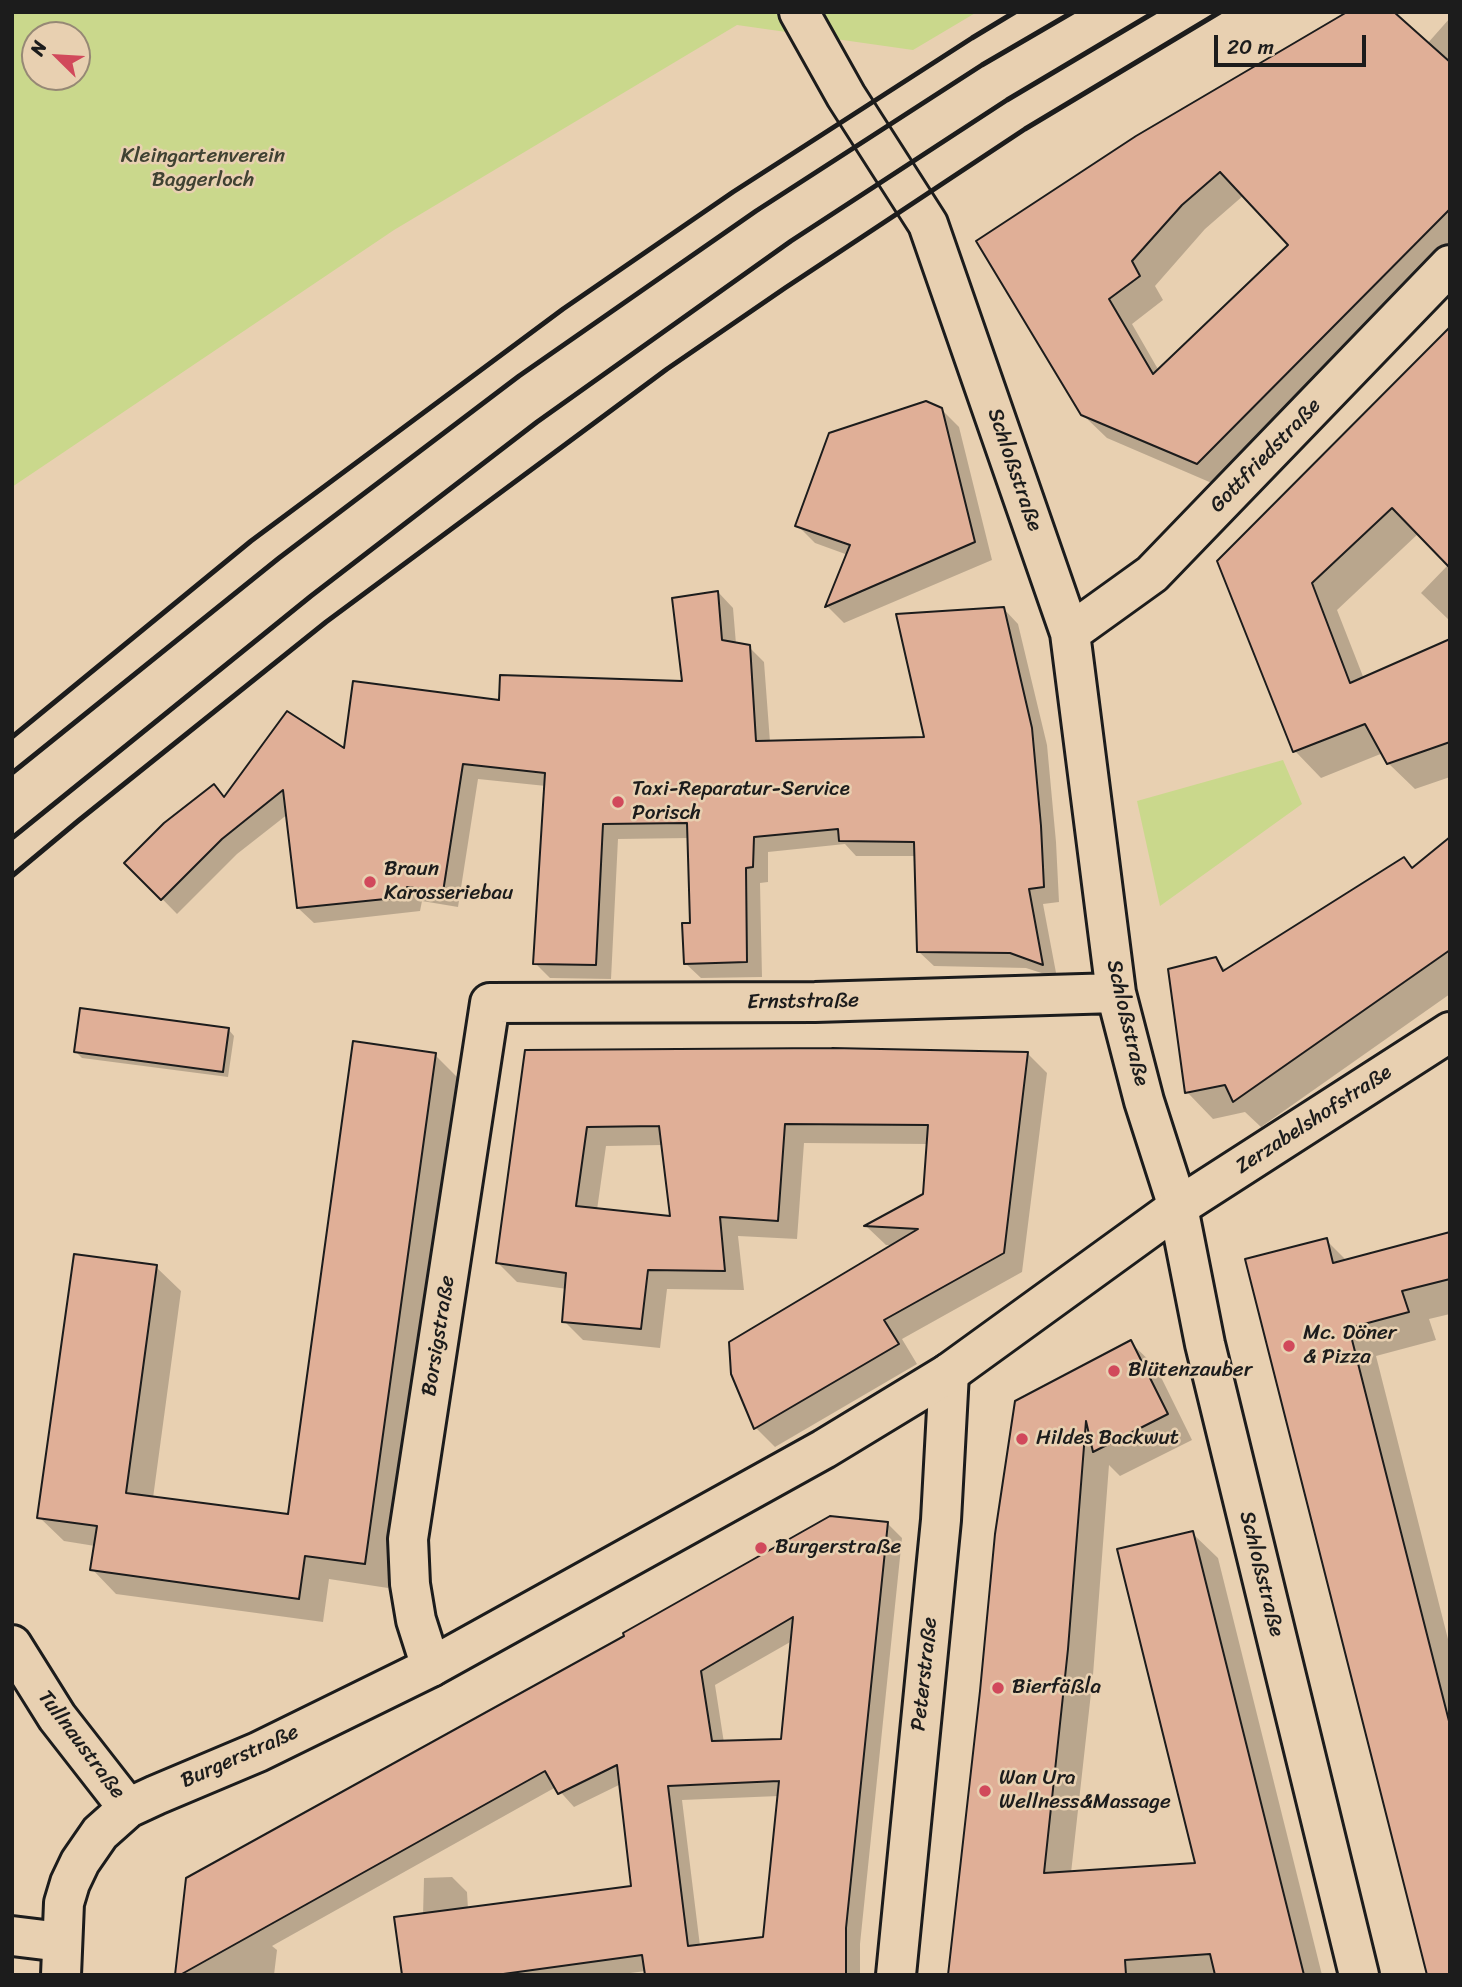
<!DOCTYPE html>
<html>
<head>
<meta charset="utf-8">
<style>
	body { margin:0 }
	#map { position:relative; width:1462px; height:1987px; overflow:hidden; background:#e8d0b1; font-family:Sriracha,sans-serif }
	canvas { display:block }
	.frame { position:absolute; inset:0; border:14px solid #1c1c1c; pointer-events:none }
	.north { position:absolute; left:21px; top:21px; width:70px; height:70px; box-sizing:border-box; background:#e8d0b1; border:2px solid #968875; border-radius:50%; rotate:294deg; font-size:19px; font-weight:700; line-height:28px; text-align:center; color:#1c1c1c }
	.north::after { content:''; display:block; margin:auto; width:24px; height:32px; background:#d1495b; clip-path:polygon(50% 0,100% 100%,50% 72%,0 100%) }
	.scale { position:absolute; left:1214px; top:35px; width:152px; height:32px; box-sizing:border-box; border:4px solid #1c1c1c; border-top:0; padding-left:9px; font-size:21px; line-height:24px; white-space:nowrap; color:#1c1c1c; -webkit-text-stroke:5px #e8d0b1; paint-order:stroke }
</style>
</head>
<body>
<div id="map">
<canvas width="1462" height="1987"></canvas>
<div class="frame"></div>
<div class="north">N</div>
<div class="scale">20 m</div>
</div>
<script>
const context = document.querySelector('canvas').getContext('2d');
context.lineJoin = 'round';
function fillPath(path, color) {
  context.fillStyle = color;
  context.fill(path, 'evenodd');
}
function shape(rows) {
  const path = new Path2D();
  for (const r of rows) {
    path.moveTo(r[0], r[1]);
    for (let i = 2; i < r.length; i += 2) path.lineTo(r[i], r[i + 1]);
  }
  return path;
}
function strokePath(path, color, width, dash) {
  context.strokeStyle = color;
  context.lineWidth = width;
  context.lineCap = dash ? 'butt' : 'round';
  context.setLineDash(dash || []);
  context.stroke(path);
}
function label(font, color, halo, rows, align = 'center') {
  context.font = font + ' Sriracha,sans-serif';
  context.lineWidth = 5;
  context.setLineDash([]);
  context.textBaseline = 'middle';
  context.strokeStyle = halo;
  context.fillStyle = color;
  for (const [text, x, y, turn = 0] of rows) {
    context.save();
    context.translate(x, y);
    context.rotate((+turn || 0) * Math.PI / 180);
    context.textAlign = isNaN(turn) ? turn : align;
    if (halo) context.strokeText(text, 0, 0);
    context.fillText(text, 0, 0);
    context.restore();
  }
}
fillPath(shape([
	[12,12,977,12,913,50,737,25,394,230,12,487],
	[35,35,77,35,77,77,35,77],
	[1283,760,1302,804,1160,906,1137,801]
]), '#cad88c');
fillPath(shape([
	[1450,18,1450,257,1221,487,1107,438,1082,414,978,241,1427,44],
	[1244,195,1290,245,1159,371,1132,324,1163,300,1155,286,1205,229],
	[1450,330,1450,621,1421,593,1449,564,1419,533,1337,610,1364,679,1450,641,1450,777,1415,789,1388,763,1383,753,1321,778,1295,751,1219,562],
	[941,409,959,427,992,560,844,623,827,606,848,555,815,543,797,525],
	[718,592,733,608,736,644,749,647,764,662,770,742,926,739,1003,608,1018,624,1047,745,1056,842,1059,902,1043,904,1057,978,1026,968,934,966,918,951,916,856,856,856,845,844,768,852,768,882,760,883,762,977,701,978,685,963,692,924,689,838,618,839,611,979,550,978,535,963,546,786,478,779,458,907,422,901,420,911,314,923,298,908,288,814,237,854,177,914,127,863,214,786,226,798,345,751,501,702,684,683],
	[1450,839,1450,994,1261,1127,1245,1112,1213,1119,1187,1092,1215,959,1227,971,1404,859,1414,869],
	[228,1029,234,1036,228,1077,82,1058,76,1052],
	[527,1052,1028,1054,1047,1073,1022,1272,902,1339,917,1364,775,1447,756,1428,894,1245,886,1245,867,1227,924,1195,928,1144,804,1143,797,1239,738,1236,744,1290,667,1289,660,1348,583,1340,564,1321,567,1289,517,1282,498,1263],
	[663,1145,672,1218,597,1210,606,1146],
	[435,1055,459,1079,388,1588,329,1579,323,1622,116,1594,92,1569,95,1546,64,1541,39,1517,156,1267,181,1291,153,1498,289,1516],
	[1450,1234,1450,1314,1429,1319,1436,1340,1376,1356,1450,1647,1450,1975,1326,1240,1347,1261],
	[1130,1342,1156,1367,1192,1440,1120,1476,1109,1465,1093,1675,1071,1873,1197,1865,1192,1533,1218,1558,1322,1975,950,1975,997,1534],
	[887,1523,902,1538,860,1944,860,1975,647,1975,646,1971,615,1975,403,1975,423,1915,424,1878,452,1877,467,1892,468,1909,633,1887,621,1784,574,1807,556,1787,272,1946,277,1950,274,1975,176,1975],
	[792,1641,783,1741,724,1743,715,1685],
	[779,1796,765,1939,700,1946,682,1800]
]), '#0003');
const building = shape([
	[1347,12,1394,12,1450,62,1450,209,1197,464,1081,415,976,241,1136,136,1347,12],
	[1220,172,1288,245,1153,374,1109,299,1140,276,1132,261,1182,205,1220,172],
	[1450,327,1450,568,1392,508,1312,583,1350,683,1450,639,1450,742,1387,764,1365,724,1293,752,1217,561,1450,327],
	[926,401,942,408,975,542,825,607,850,545,795,526,829,433,926,401],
	[718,591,722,640,750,645,756,741,924,737,896,614,1004,607,1032,728,1041,826,1044,887,1029,889,1043,965,1010,953,917,952,914,842,839,841,838,829,754,837,753,867,746,868,747,962,684,964,682,923,690,923,687,823,603,824,596,965,533,964,545,773,463,764,443,892,407,887,405,897,297,908,283,790,222,839,161,900,124,863,164,823,214,784,224,797,287,711,344,748,353,681,499,700,500,675,682,681,672,598,718,591],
	[1450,837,1450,950,1233,1102,1225,1085,1185,1093,1168,969,1216,957,1223,971,1404,857,1412,868,1450,837],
	[80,1008,229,1028,223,1072,74,1052,80,1008],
	[353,1041,436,1053,365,1564,305,1556,299,1599,90,1570,97,1526,37,1518,74,1254,157,1265,126,1493,288,1514,353,1041],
	[832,1048,1028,1052,1004,1253,884,1320,899,1344,754,1429,731,1374,729,1342,918,1229,864,1226,923,1194,928,1125,785,1124,778,1221,720,1217,725,1271,648,1270,641,1329,562,1322,566,1273,496,1263,525,1050,832,1048],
	[659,1126,670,1216,576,1206,587,1127,659,1126],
	[1450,1232,1450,1279,1402,1291,1409,1312,1349,1328,1450,1725,1450,1975,1427,1975,1245,1259,1327,1238,1333,1263,1450,1232],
	[1131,1340,1168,1414,1093,1452,1086,1421,1068,1649,1044,1873,1195,1863,1117,1549,1193,1531,1304,1975,1215,1975,1210,1954,1125,1960,1126,1975,948,1975,980,1691,995,1534,1015,1401,1131,1340],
	[830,1516,888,1522,846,1928,846,1975,645,1975,642,1955,496,1975,402,1975,394,1917,631,1886,617,1765,558,1794,545,1771,180,1975,175,1975,186,1878,624,1636,623,1633,830,1516],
	[793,1617,781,1739,712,1741,701,1671,793,1617],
	[779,1781,763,1937,688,1946,668,1786,779,1781]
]);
fillPath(building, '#e0af97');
strokePath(building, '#1c1c1c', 2);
const street = shape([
	[799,12,846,96,928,224,1070,633,1116,993,1144,1101,1178,1207,1205,1344,1359,1975],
	[1070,633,1152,574,1450,265],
	[12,1645,57,1717,128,1808],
	[431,1667,416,1620,410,1584,408,1539,490,1003,815,1002,1116,993],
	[12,1936,61,1942],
	[896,1975,941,1520,949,1373]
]);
const secondary = shape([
	[61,1975,64,1903,70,1883,80,1862,100,1833,128,1808,156,1795,258,1752,431,1667,824,1449,949,1373,1178,1207,1450,1032]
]);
strokePath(street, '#1c1c1c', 44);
strokePath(secondary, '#1c1c1c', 44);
strokePath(street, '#e8d0b1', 38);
strokePath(secondary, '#e8d0b1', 38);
strokePath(shape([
	[12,737,251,541,563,309,733,192,972,38,1015,12],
	[12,773,279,558,519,376,756,211,982,65,1073,12],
	[12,838,311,596,537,422,791,241,1007,100,1155,12],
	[12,876,78,821,326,622,667,369,785,288,1025,129,1220,12]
]), '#1c1c1c', 5);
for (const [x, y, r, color] of [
	[618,802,7,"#d1495b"],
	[370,882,7,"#d1495b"],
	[1289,1346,7,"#d1495b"],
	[1114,1371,7,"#d1495b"],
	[1022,1439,7,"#d1495b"],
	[761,1548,7,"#d1495b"],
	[998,1688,7,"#d1495b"],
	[985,1791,7,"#d1495b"]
]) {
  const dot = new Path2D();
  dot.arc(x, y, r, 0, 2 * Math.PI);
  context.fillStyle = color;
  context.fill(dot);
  strokePath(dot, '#e8d0b1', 2.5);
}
label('21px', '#3f4232', '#e8d0b1', [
	["Kleingartenverein",203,157],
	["Baggerloch",203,181]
]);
label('21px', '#1c1c1c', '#e8d0b1', [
	["Gottfriedstraße",1266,456,-46],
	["Schloßstraße",1014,470,71],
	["Ernststraße",803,1002,-1],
	["Schloßstraße",1127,1023,77],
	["Zerzabelshofstraße",1314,1120,-33],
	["Borsigstraße",439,1336,-81],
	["Schloßstraße",1261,1574,76],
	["Peterstraße",925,1674,-84],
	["Tullnaustraße",81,1745,53],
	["Burgerstraße",240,1757,-24]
]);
label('21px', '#1c1c1c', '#e8d0b1', [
	["Taxi-Reparatur-Service",632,790],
	["Porisch",632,814],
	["Braun",384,870],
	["Karosseriebau",384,894],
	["Mc. Döner",1303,1334],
	["& Pizza",1303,1358],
	["Blütenzauber",1128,1371],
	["Hildes Backwut",1036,1439],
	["Burgerstraße",775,1548],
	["Bierfäßla",1012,1688],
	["Wan Ura",999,1779],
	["Wellness&Massage",999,1803]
], 'left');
</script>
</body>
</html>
